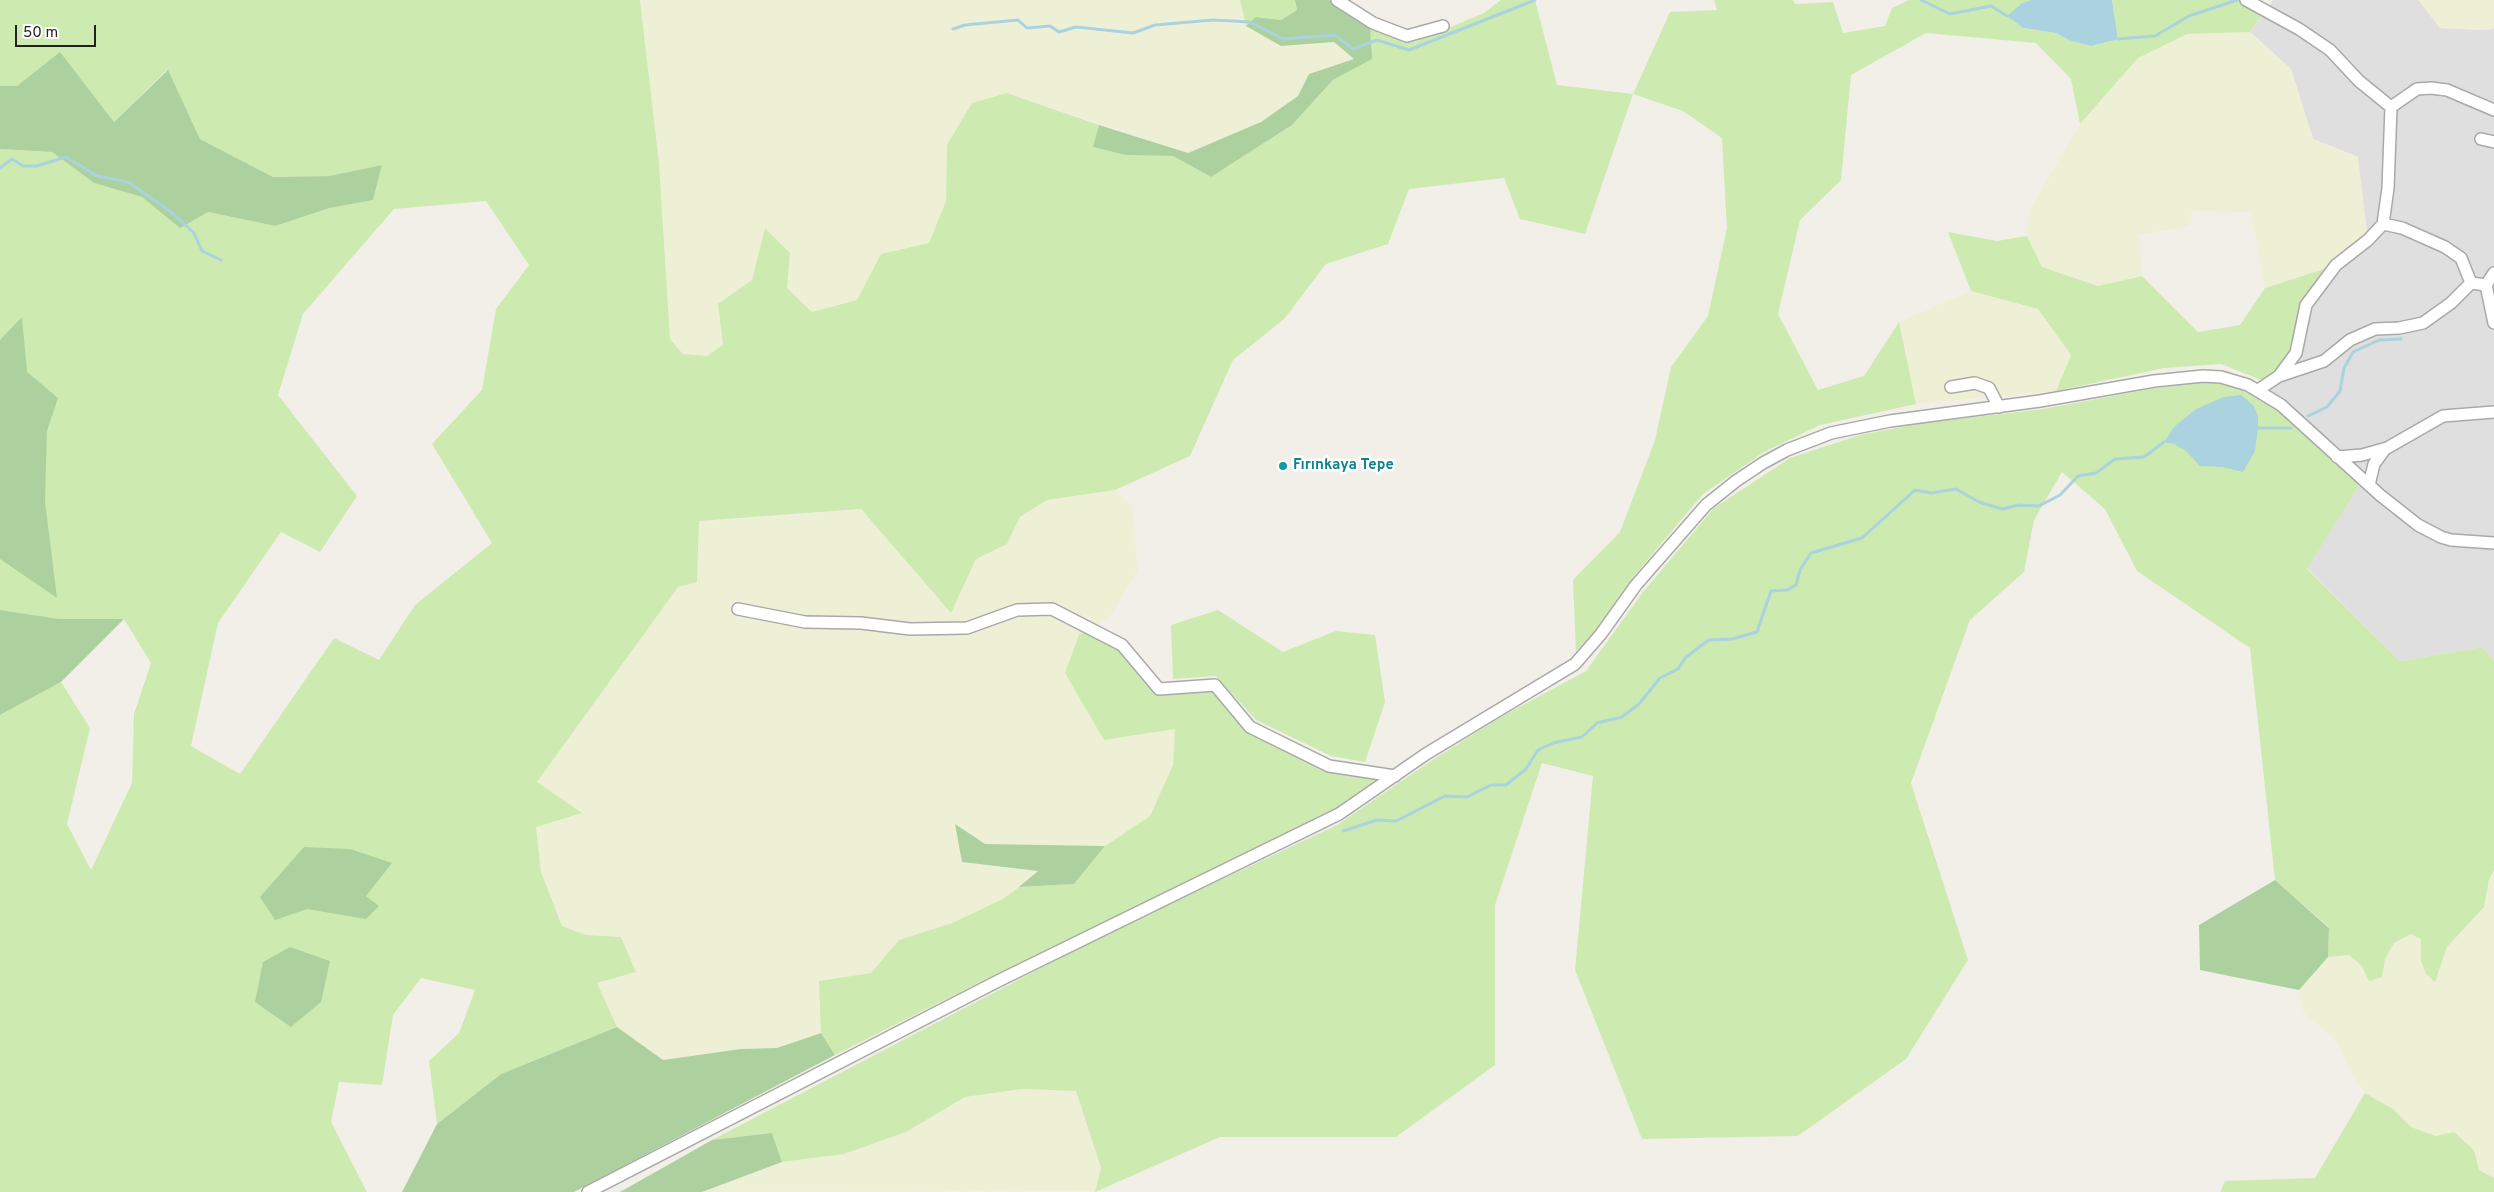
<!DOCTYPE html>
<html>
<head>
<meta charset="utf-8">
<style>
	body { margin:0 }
	#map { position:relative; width:2494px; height:1192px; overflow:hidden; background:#f2efe9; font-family:Overpass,sans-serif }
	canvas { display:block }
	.scale { position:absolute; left:15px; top:25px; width:81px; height:22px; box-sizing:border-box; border:2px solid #222; border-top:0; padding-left:6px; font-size:15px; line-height:18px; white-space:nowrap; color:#222; -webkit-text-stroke:4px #fff; paint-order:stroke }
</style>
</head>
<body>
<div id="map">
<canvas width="2494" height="1192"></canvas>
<div class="scale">50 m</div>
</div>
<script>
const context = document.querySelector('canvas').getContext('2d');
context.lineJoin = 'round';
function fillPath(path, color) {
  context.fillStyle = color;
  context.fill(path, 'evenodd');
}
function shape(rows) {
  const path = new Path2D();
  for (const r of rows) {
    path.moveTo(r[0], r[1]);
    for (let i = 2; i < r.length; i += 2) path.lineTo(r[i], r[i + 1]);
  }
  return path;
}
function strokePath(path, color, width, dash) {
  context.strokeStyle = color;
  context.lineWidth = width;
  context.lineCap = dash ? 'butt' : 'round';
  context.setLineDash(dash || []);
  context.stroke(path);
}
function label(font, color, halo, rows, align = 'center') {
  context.font = font + ' Overpass,sans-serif';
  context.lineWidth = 5;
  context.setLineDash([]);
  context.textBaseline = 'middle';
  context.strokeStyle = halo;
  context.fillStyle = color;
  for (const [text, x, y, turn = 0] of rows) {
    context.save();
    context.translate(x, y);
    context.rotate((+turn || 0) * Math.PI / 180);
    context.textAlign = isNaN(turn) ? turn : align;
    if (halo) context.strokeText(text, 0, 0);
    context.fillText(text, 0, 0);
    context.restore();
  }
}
fillPath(shape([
	[2273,0,2418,0,2441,28,2486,30,2494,28,2494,661,2482,647,2400,661,2307,568,2359,486,2258,390,2279,376,2306,305,2336,265,2358,157,2313,139,2291,69,2250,32]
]), '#e0dfdf');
fillPath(shape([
	[640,0,1240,0,1246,26,1281,46,1334,42,1354,59,1309,74,1298,96,1261,122,1188,153,1007,93,947,145,946,201,929,243,881,254,857,300,812,312,787,288,790,253,765,228,752,280,719,304,723,345,707,357,683,354,670,339,659,163],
	[2418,0,2494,0,2494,28,2486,30,2440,28],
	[2250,32,2291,69,2313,139,2358,157,2368,240,2336,265,2265,288,2251,212,2192,211,2190,226,2139,235,2142,276,2098,286,2042,267,2027,236,2029,211,2080,124,2138,58,2187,34],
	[1971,291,2038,309,2071,355,2056,391,1916,404,1899,322],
	[1115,490,1132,506,1138,570,1110,617,1079,635,1104,740,1175,729,1173,765,1150,816,1105,846,985,844,963,862,1039,871,1003,899,952,923,899,940,871,973,819,981,821,1033,777,1048,741,1049,663,1060,617,1027,597,983,636,972,621,937,586,935,562,926,541,872,535,827,581,813,537,782,678,587,697,582,699,521,762,518,861,509,951,613,976,559,1007,544,1020,517,1047,500],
	[2494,870,2494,1178,2479,1170,2474,1150,2411,1127,2393,1109,2365,1093,2352,1075,2337,1042,2303,1012,2299,990,2328,957,2349,955,2362,966,2385,959,2395,943,2411,934,2422,938,2421,961,2426,974,2435,981,2447,947,2484,907,2489,880],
	[1022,1089,1076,1091,1101,1168,1095,1191,702,1192,782,1162,844,1154,906,1132,965,1097]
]), '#eef0d5');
fillPath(shape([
	[0,0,640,0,659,163,670,339,683,354,707,356,723,345,718,304,752,280,765,228,790,253,787,288,812,312,857,300,881,254,929,243,946,201,947,145,972,103,1007,93,1099,125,1094,147,1125,155,1173,156,1211,177,1292,125,1333,80,1371,59,1370,26,1415,42,1484,13,1501,0,1535,0,1557,85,1633,94,1670,12,1717,10,1714,0,1793,0,1795,4,1833,2,1843,33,1885,26,1892,8,1909,0,2031,0,2022,3,2008,16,2023,28,2056,33,2069,40,2118,39,2112,0,2239,0,2263,13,2250,32,2187,34,2138,58,2080,124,2071,79,2036,43,1926,33,1851,75,1841,180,1800,220,1778,314,1818,390,1864,376,1899,322,1916,404,1820,425,1764,452,1703,494,1634,576,1596,632,1576,651,1573,580,1620,532,1655,440,1671,367,1708,316,1727,228,1722,138,1683,111,1633,94,1585,234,1520,219,1504,178,1409,189,1388,244,1326,264,1284,319,1233,360,1190,456,1115,490,1047,500,1020,517,1007,544,976,559,951,613,861,509,699,521,697,582,678,587,537,782,582,813,536,827,541,872,562,926,586,935,621,937,636,972,597,983,617,1027,501,1074,437,1124,429,1061,459,1033,475,990,421,978,393,1015,382,1085,339,1082,331,1122,367,1192,0,1192,0,715,61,682,90,728,67,824,91,870,132,783,134,714,151,663,124,619,60,619,0,610,0,149,52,152,94,183,142,197,180,227,208,212,275,226,330,208,373,200,382,165,329,176,273,177,200,139,167,70,114,122,60,53,17,86,0,86],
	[486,201,529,265,496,309,482,390,432,444,492,543,415,605,379,660,334,638,240,774,191,746,218,623,281,532,320,552,357,496,278,395,303,314,394,209],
	[1240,0,1295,0,1297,10,1281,20,1257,17,1246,26],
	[1948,232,1997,241,2027,236,2042,267,2098,286,2142,276,2198,332,2240,325,2265,288,2327,268,2293,351,2277,369,2261,380,2221,364,2164,368,2056,391,2071,355,2038,309,1971,291],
	[2205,382,2236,386,2267,399,2359,486,2307,569,2400,661,2482,647,2494,661,2494,870,2489,880,2484,907,2447,947,2435,982,2426,974,2421,961,2421,939,2411,934,2394,943,2385,959,2382,977,2369,981,2362,966,2349,955,2328,957,2329,927,2275,880,2250,648,2137,571,2105,509,2062,472,2034,520,2024,572,1970,620,1911,783,1968,960,1906,1059,1798,1136,1642,1139,1575,970,1593,776,1542,763,1495,905,1495,1065,1396,1137,1220,1137,1095,1192,1101,1168,1076,1091,1022,1089,965,1097,906,1132,844,1154,782,1162,772,1133,712,1140,1104,935,1337,825,1431,761,1501,717,1586,671,1643,592,1714,508,1790,458,1860,435,1923,423,2043,409,2150,389],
	[1218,610,1283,652,1336,631,1375,635,1385,702,1365,762,1331,756,1256,720,1216,676,1173,679,1171,625],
	[1086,631,1119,649,1156,694,1211,689,1251,735,1328,770,1384,778,1345,805,986,979,835,1055,821,1033,819,981,871,973,899,940,952,923,1003,899,1019,887,1074,884,1105,846,1150,816,1173,765,1175,729,1104,740,1065,673,1079,635],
	[2365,1093,2393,1109,2411,1127,2436,1136,2454,1132,2474,1150,2479,1170,2494,1178,2494,1192,2220,1192,2225,1181,2315,1178]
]), '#cdebb0');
fillPath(shape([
	[1295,0,1329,0,1370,26,1372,59,1333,80,1292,125,1211,177,1173,156,1125,155,1093,147,1099,125,1188,153,1261,122,1298,96,1309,74,1354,59,1334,42,1281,46,1246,26,1256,17,1281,20,1297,10],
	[60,52,114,122,168,70,200,139,273,177,329,176,382,165,373,200,330,208,275,226,208,212,180,228,142,197,94,183,52,152,0,149,0,86,17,86],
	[22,317,27,372,58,398,47,431,45,501,57,598,0,559,0,340],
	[0,610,60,619,124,619,61,682,0,715],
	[955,824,985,844,1105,846,1074,884,1019,887,1038,871,962,862],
	[304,847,350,849,392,863,366,896,379,906,366,919,307,909,275,920,260,897],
	[2275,880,2329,928,2328,957,2299,990,2200,970,2199,925],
	[290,947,330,961,321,1002,291,1027,255,1002,263,962],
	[617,1027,663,1060,741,1049,777,1048,821,1033,835,1055,574,1192,402,1192,437,1124,501,1074],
	[772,1133,782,1162,702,1192,620,1192,712,1140]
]), '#add19e');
fillPath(shape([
	[2031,0,2112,0,2118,39,2091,46,2069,40,2056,33,2023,28,2007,16,2022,3],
	[2241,395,2254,406,2258,416,2258,428,2255,451,2243,472,2223,467,2200,466,2186,451,2174,444,2164,442,2175,426,2196,409,2224,397]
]), '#aad3df');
strokePath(shape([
	[1921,0,1950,14,1991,6,2007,16],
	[953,29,965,25,1018,20,1027,28,1050,26,1059,32,1076,27,1133,33,1155,25,1213,20,1250,22,1283,39,1335,35,1353,49,1377,40,1409,50,1535,0],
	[2118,39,2155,36,2189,16,2237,0],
	[0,168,12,159,23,166,37,166,66,157,97,176,128,182,170,211,194,233,202,251,221,260],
	[2308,416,2327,407,2340,391,2344,368,2353,352,2379,340,2401,339],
	[2258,428,2291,428],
	[1343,831,1377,820,1396,821,1445,796,1467,797,1491,785,1506,785,1526,769,1538,750,1553,743,1582,737,1597,723,1622,717,1639,704,1660,678,1678,669,1686,657,1709,640,1732,639,1757,632,1771,591,1787,590,1796,585,1800,570,1811,553,1862,538,1915,490,1931,493,1956,489,1979,502,2002,509,2019,505,2039,506,2060,495,2078,476,2096,473,2115,459,2144,457,2164,442]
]), '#aad3df', 3);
const minor = shape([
	[1337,0,1373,23,1407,36,1443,26],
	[2246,0,2299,29,2330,50,2359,81,2391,107],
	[2391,107,2417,89,2431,88,2447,90,2494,110],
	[2481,139,2494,142],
	[2383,224,2402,228,2445,247,2461,258,2471,283],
	[2494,273,2486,285,2494,323],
	[2279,376,2296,353,2306,305,2336,265,2368,240,2383,224,2388,188,2391,107],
	[1951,387,1975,383,1989,388,1999,407],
	[2258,390,2279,376,2324,361,2350,340,2375,329,2399,328,2423,323,2451,303,2471,283,2486,285],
	[2337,457,2362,455,2387,448,2443,416,2494,412],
	[2369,485,2374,464,2385,449],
	[738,609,805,622,861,623,910,629,967,628,1017,610,1052,609,1122,645,1159,689,1215,685,1250,727,1329,766,1395,776],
	[588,1192,998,981,1339,814,1426,754,1575,664,1601,634,1636,585,1706,505,1736,481,1763,463,1787,450,1831,433,1890,421,2040,401,2154,381,2203,376,2221,377,2248,385,2281,405,2380,495,2418,525,2441,537,2451,540,2494,543]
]);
strokePath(minor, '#a9a9a9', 14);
strokePath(minor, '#fff', 11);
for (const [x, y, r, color] of [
	[1283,466,5,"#0f9aa8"]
]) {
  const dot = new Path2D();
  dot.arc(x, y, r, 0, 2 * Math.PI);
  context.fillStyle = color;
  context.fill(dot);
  strokePath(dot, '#fff', 2);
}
label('bold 15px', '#0d838f', '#fff', [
	["Fırınkaya Tepe",1293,466]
], 'left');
</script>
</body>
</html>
